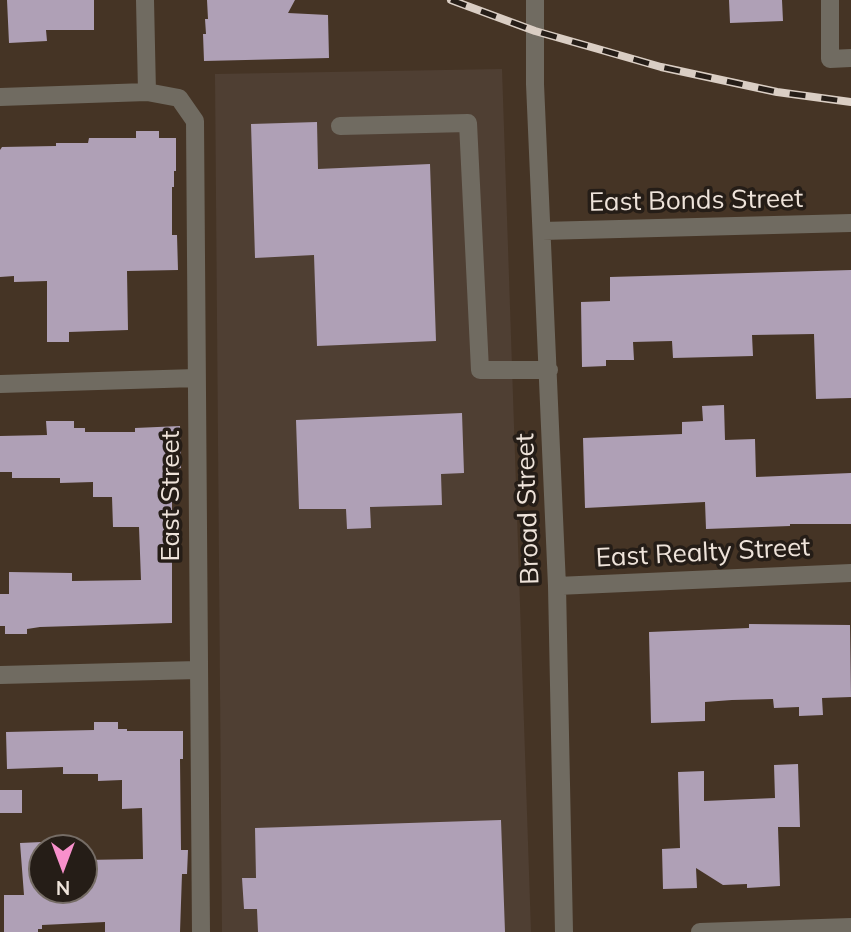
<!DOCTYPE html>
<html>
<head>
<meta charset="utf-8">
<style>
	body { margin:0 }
	#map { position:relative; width:851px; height:932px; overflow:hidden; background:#453425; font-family:Mulish,sans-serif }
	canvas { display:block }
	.north { position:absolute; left:28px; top:834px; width:70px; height:70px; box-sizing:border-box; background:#251d17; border:2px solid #756c65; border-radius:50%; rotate:180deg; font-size:19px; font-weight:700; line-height:28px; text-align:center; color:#eee3da }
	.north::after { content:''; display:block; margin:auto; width:24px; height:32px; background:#f890cc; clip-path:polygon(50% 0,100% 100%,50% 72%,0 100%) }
</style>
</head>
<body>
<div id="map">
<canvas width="851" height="932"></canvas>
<div class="north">N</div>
</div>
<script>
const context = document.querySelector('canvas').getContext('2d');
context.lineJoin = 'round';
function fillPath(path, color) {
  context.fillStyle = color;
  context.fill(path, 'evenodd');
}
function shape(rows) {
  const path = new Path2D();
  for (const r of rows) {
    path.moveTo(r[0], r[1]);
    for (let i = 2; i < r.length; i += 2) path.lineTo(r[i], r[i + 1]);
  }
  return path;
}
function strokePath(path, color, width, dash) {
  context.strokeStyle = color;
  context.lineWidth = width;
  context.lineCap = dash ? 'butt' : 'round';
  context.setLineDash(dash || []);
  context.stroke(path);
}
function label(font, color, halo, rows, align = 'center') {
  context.font = font + ' Mulish,sans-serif';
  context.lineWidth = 7;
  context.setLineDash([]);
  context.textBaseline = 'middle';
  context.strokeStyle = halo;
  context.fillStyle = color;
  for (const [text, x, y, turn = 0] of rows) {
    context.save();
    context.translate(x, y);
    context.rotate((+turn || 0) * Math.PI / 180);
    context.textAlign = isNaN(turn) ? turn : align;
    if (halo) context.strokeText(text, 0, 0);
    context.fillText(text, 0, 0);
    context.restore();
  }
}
fillPath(shape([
	[502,69,531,932,222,932,215,74]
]), '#4f3f33');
fillPath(shape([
	[7,0,94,0,94,30,46,30,47,41,9,43],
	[207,0,295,0,288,13,328,15,329,58,204,61,203,34,206,34,205,19,208,19],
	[729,0,782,0,783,21,730,23],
	[317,122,318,169,430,164,436,341,317,346,314,255,255,258,251,124],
	[136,131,159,131,159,138,176,138,176,171,174,171,174,187,172,187,172,235,177,235,178,270,127,271,128,330,69,332,69,342,47,342,47,281,14,282,14,276,0,277,0,150,2,147,56,146,56,143,88,143,89,138,136,138],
	[851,270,851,398,816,399,814,334,752,335,753,356,673,358,672,341,633,342,634,360,606,360,606,366,582,367,581,302,610,301,610,277],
	[724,405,725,440,755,439,756,477,851,473,851,524,790,524,790,526,706,529,705,502,585,508,583,438,682,434,682,422,703,421,702,406],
	[462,413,464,473,441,474,442,505,370,507,371,528,347,529,346,509,299,509,296,420],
	[46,421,74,421,74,428,85,428,85,432,135,432,135,428,180,426,181,468,172,469,172,623,40,627,27,629,27,634,5,634,5,626,0,626,0,594,9,594,9,572,72,573,72,581,141,580,139,527,113,527,112,497,93,497,93,482,60,483,60,478,12,478,12,472,0,472,0,436,47,435],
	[749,624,850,625,851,697,822,698,823,715,799,716,799,707,774,708,773,699,732,700,705,702,705,721,651,723,649,632,749,628],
	[94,722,118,722,118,729,127,729,127,731,183,731,183,759,180,759,181,850,188,850,187,874,182,874,180,932,105,932,105,922,42,925,42,929,38,929,38,932,4,932,4,895,24,895,20,843,42,842,42,890,84,890,84,860,143,859,142,808,122,809,122,780,98,781,98,774,63,774,63,767,7,769,6,732,94,730],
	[798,764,800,827,778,827,780,886,747,888,747,884,723,885,696,868,697,888,663,889,662,849,680,848,678,772,704,771,704,801,775,798,774,765],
	[0,790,22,790,22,813,0,813],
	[501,820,505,932,258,932,257,909,244,909,242,878,256,878,255,828]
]), '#afa0b6');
strokePath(shape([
	[145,0,147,92],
	[535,0,535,84,557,586,564,932],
	[830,0,830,59,851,58],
	[0,97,147,92,179,98,195,121,201,932],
	[340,126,468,123,480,370,549,370],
	[542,231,851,223],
	[0,384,196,378],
	[557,586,851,573],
	[0,675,198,670],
	[700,932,851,927]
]), '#706b61', 18);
const rail = shape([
	[451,0,535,31,661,67,777,92,851,102]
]);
strokePath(rail, '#dacec4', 8);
strokePath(rail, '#251d17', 5, [16]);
label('26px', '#eee3da', '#251d17', [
	["East Bonds Street",696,201,-1],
	["East Street",171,496,-90],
	["Broad Street",528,509,-92],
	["East Realty Street",703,553,-3]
]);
</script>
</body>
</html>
